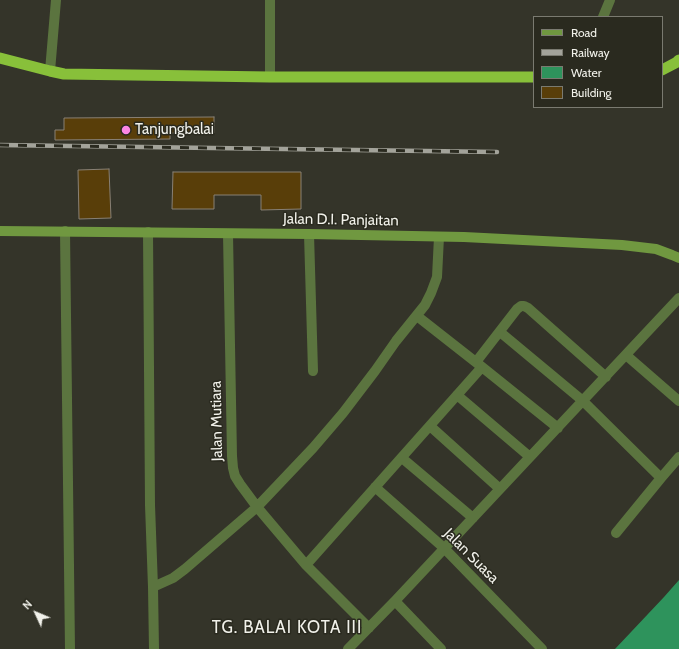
<!DOCTYPE html>
<html>
<head>
<meta charset="utf-8">
<style>
	body { margin:0 }
	#map { position:relative; width:679px; height:649px; overflow:hidden; background:#343429; font-family:Cabin,sans-serif }
	canvas { display:block }
	.legend { position:absolute; left:533px; top:16px; width:130px; height:92px; box-sizing:border-box; background:#2a2a1f; border:1px solid #7a7a70; margin:0; padding:5px 7px; list-style:none; font-size:12px; color:#f1f1ea }
	.legend li { display:flex; align-items:center; gap:8px; height:20px }
	.legend b { width:20px; border:1px solid #7a7a70 }
	.north { position:absolute; left:16px; top:593px; width:40px; height:40px; -webkit-text-stroke:3px #2a2a1f; paint-order:stroke; rotate:314deg; font-size:11px; font-weight:700; line-height:16px; text-align:center; color:#f1f1ea }
	.north::after { content:''; display:block; margin:auto; width:14px; height:18px; background:#f1f1ea; clip-path:polygon(50% 0,100% 100%,50% 72%,0 100%) }
</style>
</head>
<body>
<div id="map">
<canvas width="679" height="649"></canvas>
<ul class="legend">
<li><b style="height:5px;background:#709840"></b>Road</li>
<li><b style="height:5px;background:#a3a39a"></b>Railway</li>
<li><b style="height:11px;background:#2e935c"></b>Water</li>
<li><b style="height:11px;background:#593e09"></b>Building</li>
</ul>
<div class="north">N</div>
</div>
<script>
const context = document.querySelector('canvas').getContext('2d');
context.lineJoin = 'round';
function fillPath(path, color) {
  context.fillStyle = color;
  context.fill(path, 'evenodd');
}
function shape(rows) {
  const path = new Path2D();
  for (const r of rows) {
    path.moveTo(r[0], r[1]);
    for (let i = 2; i < r.length; i += 2) path.lineTo(r[i], r[i + 1]);
  }
  return path;
}
function strokePath(path, color, width, dash) {
  context.strokeStyle = color;
  context.lineWidth = width;
  context.lineCap = dash ? 'butt' : 'round';
  context.setLineDash(dash || []);
  context.stroke(path);
}
function label(font, color, halo, rows, align = 'center') {
  context.font = font + ' Cabin,sans-serif';
  context.lineWidth = 3;
  context.setLineDash([]);
  context.textBaseline = 'middle';
  context.strokeStyle = halo;
  context.fillStyle = color;
  for (const [text, x, y, turn = 0] of rows) {
    context.save();
    context.translate(x, y);
    context.rotate((+turn || 0) * Math.PI / 180);
    context.textAlign = isNaN(turn) ? turn : align;
    if (halo) context.strokeText(text, 0, 0);
    context.fillText(text, 0, 0);
    context.restore();
  }
}
fillPath(shape([
	[679,580,679,649,615,649,664,597]
]), '#2e935c');
const building = shape([
	[214,117,214,133,170,133,170,139,55,140,55,130,64,130,64,118,214,117],
	[109,169,111,218,79,219,78,170,109,169],
	[173,172,301,172,301,209,261,210,261,195,214,195,214,209,172,209,173,172]
]);
fillPath(building, '#593e09');
strokePath(building, '#888075', 1);
strokePath(shape([
	[270,0,270,77],
	[603,17,610,0],
	[50,71,56,0],
	[65,231,70,649],
	[148,232,150,505,153,587,154,649],
	[228,234,232,456,233,468,235,476,240,484,257,507,306,565,369,628],
	[309,234,313,371],
	[417,316,482,367,558,428],
	[500,332,583,401,661,478,679,457],
	[626,355,679,401],
	[476,362,517,309,521,306,524,306,528,308,606,377],
	[457,395,530,457],
	[430,426,500,489],
	[402,458,473,518],
	[375,487,444,548,542,649],
	[616,533,661,478],
	[306,565,482,367],
	[153,587,173,578,185,569,257,507,313,448,343,413,375,371,396,341,425,305,431,293,437,277,439,237],
	[395,601,441,649],
	[348,649,395,601,679,298]
]), '#5b743f', 10);
strokePath(shape([
	[0,231,309,234,464,237,622,245,656,249,672,255,679,258]
]), '#709840', 10);
strokePath(shape([
	[0,58,50,71,64,74,270,77,534,77],
	[662,70,677,62,679,60]
]), '#88c03a', 11);
const rail = shape([
	[0,145,497,152]
]);
strokePath(rail, '#a3a39a', 4.5);
strokePath(rail, '#2a2a1f', 3, [9]);
for (const [x, y, r, color] of [
	[126,130,5,"#fc86e3"]
]) {
  const dot = new Path2D();
  dot.arc(x, y, r, 0, 2 * Math.PI);
  context.fillStyle = color;
  context.fill(dot);
  strokePath(dot, '#2a2a1f', 1.5);
}
label('15px', '#f1f1ea', '#2a2a1f', [
	["Tanjungbalai",135,130]
], 'left');
label('15px', '#f1f1ea', '#2a2a1f', [
	["Jalan D.I. Panjaitan",341,220,1],
	["Jalan Mutiara",217,421,-91],
	["Jalan Suasa",471,556,45]
]);
context.letterSpacing = '1px';
label('17px', '#f1f1ea', '#2a2a1f', [
	["TG. BALAI KOTA III",287,628]
]);
context.letterSpacing = '0px';
</script>
</body>
</html>
